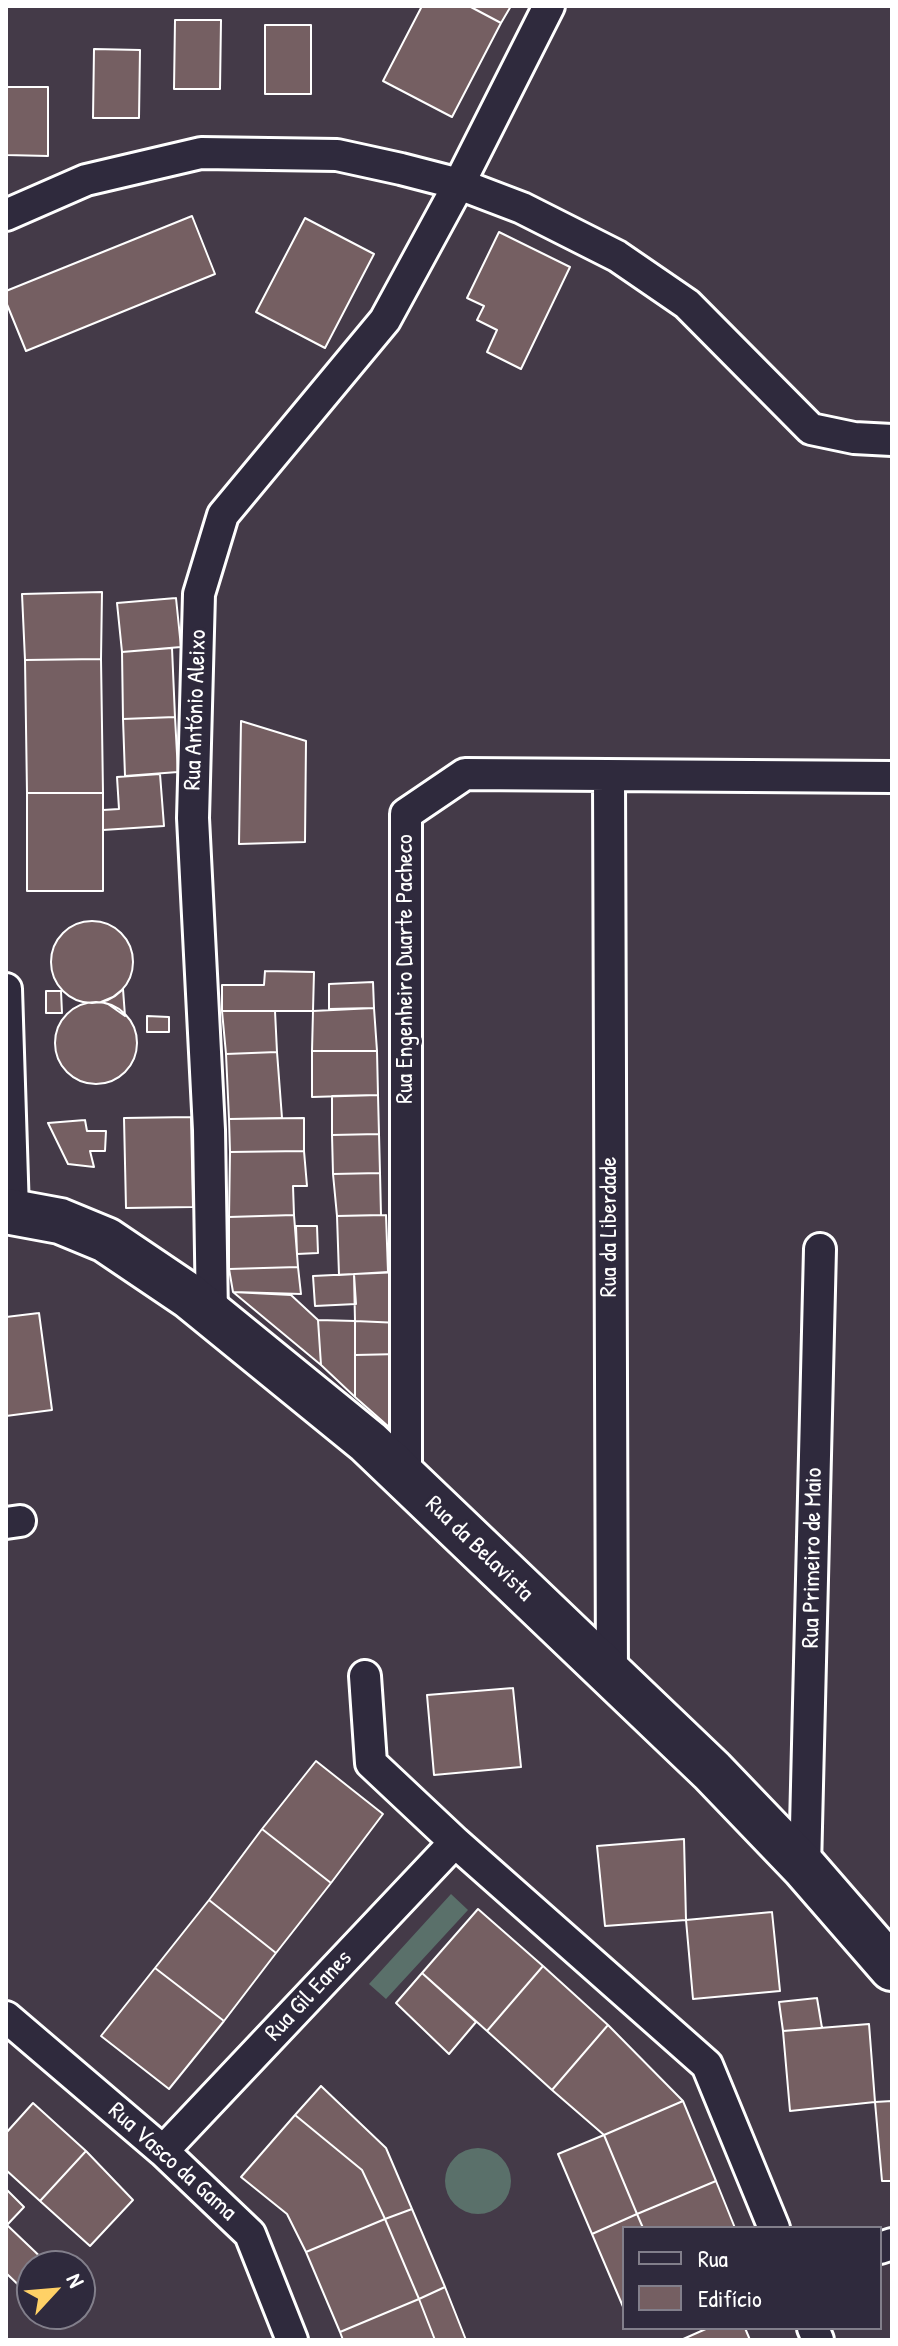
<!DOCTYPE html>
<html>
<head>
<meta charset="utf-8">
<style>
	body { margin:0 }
	#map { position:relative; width:898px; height:2346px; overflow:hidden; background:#443a48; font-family:"Patrick Hand",sans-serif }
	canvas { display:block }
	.frame { position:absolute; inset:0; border:8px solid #fff; pointer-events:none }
	.legend { position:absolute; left:622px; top:2226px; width:260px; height:104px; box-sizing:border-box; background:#2f2a3d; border:2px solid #827f8b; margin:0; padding:10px 14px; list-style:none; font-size:24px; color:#fff }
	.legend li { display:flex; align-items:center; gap:16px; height:40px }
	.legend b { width:40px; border:2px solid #827f8b }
	.north { position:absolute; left:16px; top:2250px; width:80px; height:80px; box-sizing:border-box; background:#2f2a3d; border:2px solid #827f8b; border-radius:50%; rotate:64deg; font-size:22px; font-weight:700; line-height:32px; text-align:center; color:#fff }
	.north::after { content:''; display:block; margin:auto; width:28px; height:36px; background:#ffd166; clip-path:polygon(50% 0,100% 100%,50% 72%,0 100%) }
</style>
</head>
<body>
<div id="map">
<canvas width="898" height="2346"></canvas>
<div class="frame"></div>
<ul class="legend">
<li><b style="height:10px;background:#2f2a3d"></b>Rua</li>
<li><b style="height:22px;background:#755f62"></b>Edifício</li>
</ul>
<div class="north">N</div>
</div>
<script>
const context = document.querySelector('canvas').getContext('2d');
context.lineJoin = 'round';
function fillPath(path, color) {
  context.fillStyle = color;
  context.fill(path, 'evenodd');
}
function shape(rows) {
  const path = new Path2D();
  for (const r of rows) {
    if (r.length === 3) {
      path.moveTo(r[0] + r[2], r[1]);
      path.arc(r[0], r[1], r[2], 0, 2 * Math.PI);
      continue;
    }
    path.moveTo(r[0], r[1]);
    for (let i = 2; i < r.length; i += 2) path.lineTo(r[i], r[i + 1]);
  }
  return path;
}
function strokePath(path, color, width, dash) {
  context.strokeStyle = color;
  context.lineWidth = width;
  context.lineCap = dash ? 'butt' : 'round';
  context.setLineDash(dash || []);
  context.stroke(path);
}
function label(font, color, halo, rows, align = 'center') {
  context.font = font + ' "Patrick Hand",sans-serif';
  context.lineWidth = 6;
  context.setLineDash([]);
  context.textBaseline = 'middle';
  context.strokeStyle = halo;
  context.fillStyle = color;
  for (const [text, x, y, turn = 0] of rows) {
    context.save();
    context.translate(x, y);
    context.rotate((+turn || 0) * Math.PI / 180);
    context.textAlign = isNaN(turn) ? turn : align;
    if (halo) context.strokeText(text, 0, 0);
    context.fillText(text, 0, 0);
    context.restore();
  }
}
fillPath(shape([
	[451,1894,468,1910,386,1999,369,1984],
	[478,2181,33]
]), '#5a706a');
const building = shape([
	[422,6,469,6,501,23,452,117,383,81,422,6],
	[469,6,511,6,501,23,469,6],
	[175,20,221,20,220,89,174,89,175,20],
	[265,25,311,25,311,94,265,94,265,25],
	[94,49,140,50,139,118,93,118,94,49],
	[6,87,48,87,48,156,6,155,6,87],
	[192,216,215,274,26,351,6,302,6,291,192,216],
	[305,218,374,254,325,348,256,312,305,218],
	[499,232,570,267,521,369,487,352,497,330,477,320,484,306,467,298,499,232],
	[102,592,101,659,25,660,22,594,102,592],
	[176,598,181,647,122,652,117,603,176,598],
	[172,648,175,717,123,719,122,652,172,648],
	[101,659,103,793,27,793,25,660,101,659],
	[175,717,178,772,125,776,123,719,175,717],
	[241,721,306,741,305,842,239,844,241,721],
	[160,774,164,826,103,830,103,810,119,809,117,777,160,774],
	[27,793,103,793,103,891,27,891,27,793],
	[92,962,41],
	[265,971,314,972,313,1011,222,1011,222,985,264,985,265,971],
	[373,982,374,1008,329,1009,329,984,373,982],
	[123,989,125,1016,108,1004,101,1002,113,997,123,989],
	[46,991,61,991,62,1013,46,1013,46,991],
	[96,1043,41],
	[374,1008,377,1051,312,1051,313,1011,374,1008],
	[222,1011,275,1011,277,1052,226,1054,222,1011],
	[147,1016,169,1017,169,1032,147,1032,147,1016],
	[312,1051,377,1051,378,1095,312,1097,312,1051],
	[277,1052,282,1118,229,1119,226,1054,277,1052],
	[378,1095,379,1134,332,1135,332,1096,378,1095],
	[191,1117,193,1207,126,1208,124,1118,191,1117],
	[304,1118,304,1151,230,1152,229,1119,304,1118],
	[85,1120,87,1131,106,1131,105,1151,90,1151,94,1167,68,1164,48,1123,85,1120],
	[379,1134,380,1173,333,1174,332,1135,379,1134],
	[304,1151,307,1186,293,1186,294,1215,229,1217,230,1152,304,1151],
	[380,1173,381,1215,337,1216,333,1174,380,1173],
	[294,1215,298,1267,229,1269,229,1217,294,1215],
	[386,1215,388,1272,339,1275,337,1216,386,1215],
	[296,1226,317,1226,318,1253,297,1254,296,1226],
	[298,1267,301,1294,233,1292,229,1269,298,1267],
	[401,1272,400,1323,355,1321,354,1274,401,1272],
	[354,1274,356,1304,315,1306,313,1276,354,1274],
	[233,1292,291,1295,318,1320,321,1365,233,1292],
	[39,1313,52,1410,6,1416,6,1317,39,1313],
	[318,1320,355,1321,355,1397,321,1365,318,1320],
	[355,1321,400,1323,400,1354,355,1355,355,1321],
	[400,1354,396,1429,389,1427,355,1397,355,1355,400,1354],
	[513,1688,521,1767,434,1775,427,1695,513,1688],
	[316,1761,383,1814,331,1883,262,1829,316,1761],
	[262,1829,331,1883,276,1953,209,1900,262,1829],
	[684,1839,686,1920,605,1926,597,1846,684,1839],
	[209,1900,276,1953,224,2021,155,1968,209,1900],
	[478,1909,543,1966,487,2031,422,1973,478,1909],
	[772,1912,780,1991,693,1999,686,1920,772,1912],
	[543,1966,608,2025,552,2090,487,2031,543,1966],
	[155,1968,224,2021,169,2089,101,2036,155,1968],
	[422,1973,476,2022,449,2054,396,2003,422,1973],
	[817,1998,822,2028,783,2031,779,2002,817,1998],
	[869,2024,875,2102,790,2111,783,2031,869,2024],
	[608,2025,683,2101,604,2135,552,2090,608,2025],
	[321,2086,386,2148,412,2209,385,2219,362,2170,295,2115,321,2086],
	[683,2101,716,2181,637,2214,604,2135,683,2101],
	[892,2101,892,2181,882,2181,875,2102,892,2101],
	[33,2103,86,2151,40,2201,6,2170,6,2133,33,2103],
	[295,2115,362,2170,385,2219,306,2252,287,2214,241,2177,295,2115],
	[604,2135,637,2214,592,2234,558,2154,604,2135],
	[86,2151,133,2200,90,2246,40,2201,86,2151],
	[716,2181,735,2228,643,2228,637,2214,716,2181],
	[6,2189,24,2207,7,2225,50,2266,32,2266,31,2297,6,2273,6,2189],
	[412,2209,445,2287,419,2299,385,2219,412,2209],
	[637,2214,643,2228,624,2228,624,2309,592,2234,637,2214],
	[385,2219,419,2299,340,2332,306,2252,385,2219],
	[445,2287,466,2340,435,2340,419,2299,445,2287],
	[419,2299,435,2340,343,2340,340,2332,419,2299],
	[708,2328,745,2328,750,2340,681,2340,708,2328]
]);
fillPath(building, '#755f62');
strokePath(building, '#fff', 2);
const street = shape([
	[6,215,86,180,201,153,337,155,401,169,459,184,522,208,617,256,687,304,811,429,854,438,892,440],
	[609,777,612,1677],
	[6,989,13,1211],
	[212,1315,209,1130,193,818,199,594,223,515,385,320,459,184,549,6],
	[406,1478,406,814,465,774,892,777],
	[6,1523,20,1521],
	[365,1676,371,1763,455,1842,707,2065,774,2228],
	[805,1868,820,1249],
	[6,2017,163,2151,250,2234,292,2340],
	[163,2151,455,1842],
	[880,2248,892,2244],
	[813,2328,818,2340]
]);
const secondary = shape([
	[6,1211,60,1221,106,1240,189,1296,368,1442,712,1771,805,1868,892,1968]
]);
strokePath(street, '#fff', 36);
strokePath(secondary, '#fff', 50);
strokePath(street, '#2f2a3d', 30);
strokePath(secondary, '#2f2a3d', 44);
label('24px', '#fff', '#2f2a3d', [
	["Rua António Aleixo",196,710,-88],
	["Rua Engenheiro Duarte Pacheco",406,969,-90],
	["Rua da Liberdade",610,1227,-90],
	["Rua da Belavista",479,1549,44],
	["Rua Primeiro de Maio",813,1558,-89],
	["Rua Gil Eanes",309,1996,-47],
	["Rua Vasco da Gama",172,2162,42]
]);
</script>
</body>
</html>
